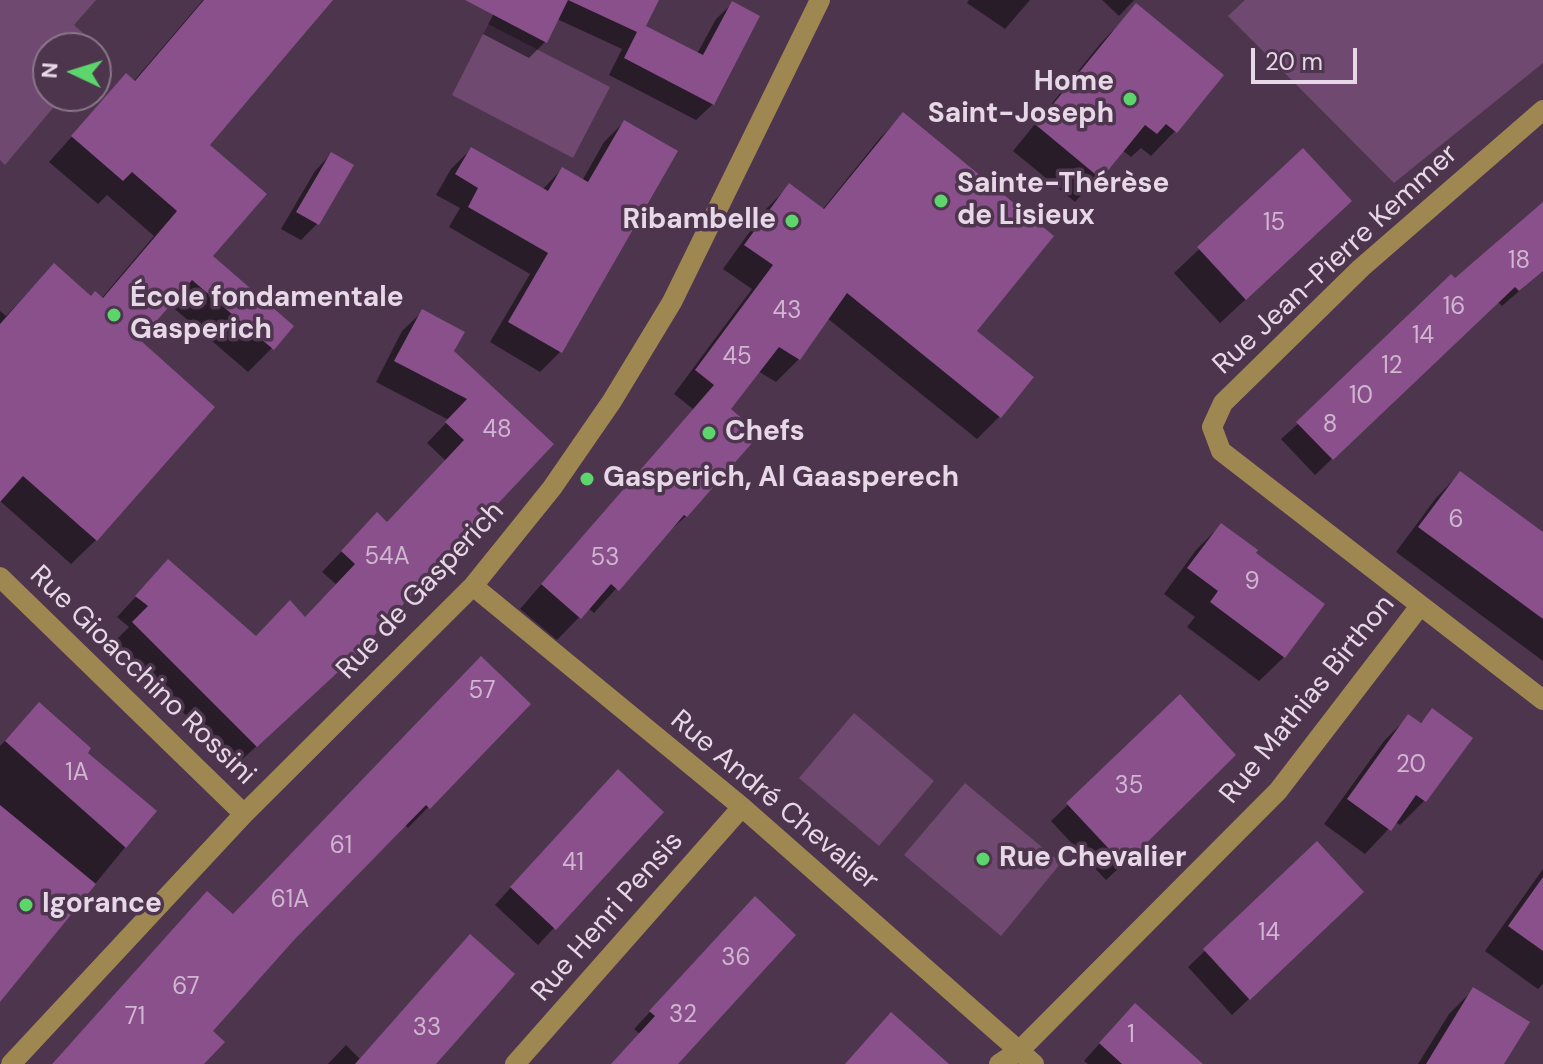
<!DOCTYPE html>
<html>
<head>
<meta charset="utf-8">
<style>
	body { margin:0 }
	#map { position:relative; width:1543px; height:1064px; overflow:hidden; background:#4d354d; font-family:"DM Sans",sans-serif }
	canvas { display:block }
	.north { position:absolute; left:32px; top:32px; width:80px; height:80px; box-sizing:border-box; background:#4d354d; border:2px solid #8b768b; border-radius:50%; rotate:274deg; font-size:22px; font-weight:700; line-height:32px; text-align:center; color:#e7d8e7 }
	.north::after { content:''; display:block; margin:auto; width:28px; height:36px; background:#5cd56d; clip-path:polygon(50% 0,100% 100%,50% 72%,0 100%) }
	.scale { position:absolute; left:1251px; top:48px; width:106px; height:36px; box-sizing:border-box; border:4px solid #e7d8e7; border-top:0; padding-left:10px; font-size:24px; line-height:28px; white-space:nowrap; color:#e7d8e7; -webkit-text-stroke:6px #4d354d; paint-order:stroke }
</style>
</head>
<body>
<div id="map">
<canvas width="1543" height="1064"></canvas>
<div class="north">N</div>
<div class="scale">20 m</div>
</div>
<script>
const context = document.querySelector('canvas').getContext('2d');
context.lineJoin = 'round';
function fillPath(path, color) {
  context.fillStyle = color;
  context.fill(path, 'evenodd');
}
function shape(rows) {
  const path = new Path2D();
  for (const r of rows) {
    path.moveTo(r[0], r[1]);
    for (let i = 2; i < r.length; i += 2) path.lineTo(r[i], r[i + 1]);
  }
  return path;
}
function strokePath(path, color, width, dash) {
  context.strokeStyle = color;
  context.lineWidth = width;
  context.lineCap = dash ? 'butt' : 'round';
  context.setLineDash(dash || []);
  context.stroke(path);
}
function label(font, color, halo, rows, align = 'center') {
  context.font = font + ' "DM Sans",sans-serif';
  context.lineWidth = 7;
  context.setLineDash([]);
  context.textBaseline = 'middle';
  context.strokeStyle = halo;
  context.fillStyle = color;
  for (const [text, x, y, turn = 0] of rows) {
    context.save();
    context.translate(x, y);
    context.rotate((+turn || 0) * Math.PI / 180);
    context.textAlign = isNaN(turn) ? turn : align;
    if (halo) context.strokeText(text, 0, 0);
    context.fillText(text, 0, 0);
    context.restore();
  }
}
fillPath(shape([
	[0,0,96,0,74,25,102,50,96,58,96,48,48,48,48,96,63,96,5,165,0,160],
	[1245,0,1543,0,1543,63,1394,183,1228,16],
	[488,24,610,87,573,158,452,95],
	[854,713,934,781,879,846,799,778],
	[965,783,1061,863,1001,936,904,855]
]), '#6f496f');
fillPath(shape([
	[203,0,331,0,207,145,210,256,272,348,248,372,169,304,137,340,96,540,71,564,0,501,0,311,6,316,54,265,91,298,101,299,154,236,107,195,98,204,49,162,126,76,133,82],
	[501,0,657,0,643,26,697,54,716,19,733,3,713,104,696,120,609,75,622,49,557,19,545,42,529,58,483,34],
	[969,0,1030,0,1005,29,967,3],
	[1102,0,1134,0,1119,16],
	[1125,18,1175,131,1151,156,1141,148,1131,157,1122,150,1075,202,1013,151,1101,43],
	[903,115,1000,416,977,439,827,318,799,359,776,382,758,371,728,409,686,516,662,538,594,613,588,608,557,640,520,609,693,409,674,394,752,289,723,269,766,209,789,186,822,210,880,138],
	[624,122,560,352,540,372,490,342,530,274,449,227,460,208,436,195,451,169,471,149,542,190,562,169,582,181,604,142],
	[1303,151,1325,226,1220,323,1174,273],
	[331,154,317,224,301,240,281,229,315,171],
	[1543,206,1543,270,1502,306,1498,302,1315,475,1281,439],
	[422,312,452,352,551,444,328,681,236,765,113,643,129,627,117,617,168,562,256,638,304,619,337,585,322,572,357,535,387,524,446,461,427,443,449,420,376,382,402,331],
	[1460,473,1543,535,1543,661,1396,552,1436,498],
	[1221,525,1284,657,1259,681,1187,627,1195,617,1164,594,1196,550],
	[1179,697,1151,838,1106,880,1051,821],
	[528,704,408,828,404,824,292,939,210,1031,201,1064,52,1064,187,914,233,917],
	[40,705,85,753,154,812,0,1000,0,746],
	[1432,711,1424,801,1400,825,1395,822,1365,854,1324,824,1384,741,1409,716,1419,724],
	[601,788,662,812,538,945,495,905],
	[1317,844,1345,908,1232,1015,1188,967],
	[1543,869,1543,984,1538,989,1485,951],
	[739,916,675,1064,613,1064,640,1034,634,1029],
	[1473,990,1502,1064,1418,1064,1449,1014],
	[1119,1022,1200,1064,1088,1064,1084,1061],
	[346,1045,360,1059,433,1064,328,1064]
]), '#0007');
fillPath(shape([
	[204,0,333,0,210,145,267,194,213,256,294,326,274,350,192,280,140,340,215,407,97,541,23,476,0,502,0,324,54,263,91,296,95,291,103,298,177,211,132,172,123,181,71,136,126,73,135,81],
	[465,0,659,0,646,26,703,55,732,1,760,16,714,105,624,58,637,32,568,0,547,43],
	[1136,3,1224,75,1177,133,1166,124,1157,134,1145,125,1101,179,1036,125],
	[903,112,1054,236,977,331,1034,377,1001,418,847,293,800,360,779,347,731,409,760,434,687,517,684,515,619,591,611,584,581,619,541,584,714,385,695,370,773,265,744,245,789,183,824,209],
	[624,120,678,151,562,353,508,322,548,253,468,207,478,188,455,174,471,147,548,191,562,167,588,182],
	[1303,148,1352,201,1246,300,1197,247],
	[331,152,354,165,319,225,296,212],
	[1543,202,1543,271,1519,291,1515,287,1333,460,1296,422,1451,274,1455,278],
	[422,309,465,332,454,351,554,444,350,661,257,747,132,622,148,606,135,596,168,559,256,636,290,600,305,617,355,564,341,551,377,512,387,522,464,440,445,422,467,399,394,361],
	[1460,471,1543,532,1543,619,1418,527],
	[1221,523,1258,550,1256,553,1325,604,1285,658,1210,602,1218,591,1187,568],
	[481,656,531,704,430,809,426,805,294,940,213,1031,225,1042,204,1064,52,1064,207,891,233,914],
	[1180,694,1236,755,1124,865,1066,803],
	[39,702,91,748,88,753,157,811,126,848,5,741],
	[1432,708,1473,738,1426,802,1416,795,1391,831,1347,799,1408,714,1421,723],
	[618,769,664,812,556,930,510,887],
	[0,805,96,884,0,1002],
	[1317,841,1364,892,1250,1000,1203,949],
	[1543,877,1543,951,1508,926],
	[755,896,796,935,678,1064,611,1064,655,1016,649,1011],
	[470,934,515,974,489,1004,436,1064,355,1064],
	[1473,987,1530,1022,1504,1064,1426,1064],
	[1135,1003,1174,1038,1203,1064,1122,1064,1099,1043],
	[891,1012,949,1064,845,1064]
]), '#89508b');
strokePath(shape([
	[1543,110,1361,268,1223,403,1212,427,1221,451,1543,700],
	[0,577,244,814],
	[473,586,742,807,1034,1064],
	[11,1064,244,814,473,586,552,488,612,401,672,302,820,0],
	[515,1064,742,807],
	[999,1064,1019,1051,1278,791,1420,606]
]), '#9f8751', 20);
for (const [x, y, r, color] of [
	[1130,99,8,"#5cd56d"],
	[941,201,8,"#5cd56d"],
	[792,221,8,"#5cd56d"],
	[114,315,8,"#5cd56d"],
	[709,433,8,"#5cd56d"],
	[587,479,8,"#5cd56d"],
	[983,859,8,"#5cd56d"],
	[26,905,8,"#5cd56d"]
]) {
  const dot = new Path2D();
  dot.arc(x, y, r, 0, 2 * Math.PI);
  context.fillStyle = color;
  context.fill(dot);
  strokePath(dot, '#4d354d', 3);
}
label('24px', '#d0b6d0', null, [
	["15",1274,224],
	["18",1519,262],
	["16",1454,308],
	["43",787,312],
	["14",1423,337],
	["45",737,358],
	["12",1392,367],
	["10",1361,397],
	["8",1330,426],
	["48",497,431],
	["6",1456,521],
	["54A",387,558],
	["53",605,559],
	["9",1252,583],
	["57",482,692],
	["20",1411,766],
	["1A",77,774],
	["35",1129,787],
	["61",341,847],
	["41",573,864],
	["61A",290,901],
	["14",1269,934],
	["36",736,959],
	["67",186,988],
	["32",683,1016],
	["71",135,1018],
	["33",427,1029],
	["1",1131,1036]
]);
label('bold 28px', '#e7d8e7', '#4d354d', [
	["Home",1114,83,"right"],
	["Saint-Joseph",1114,115,"right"],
	["Sainte-Thérèse",957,185],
	["de Lisieux",957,217],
	["Ribambelle",776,221,"right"],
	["École fondamentale",130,299],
	["Gasperich",130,331],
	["Chefs",725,433],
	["Gasperich, Al Gaasperech",603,479],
	["Rue Chevalier",999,859],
	["Igorance",42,905]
], 'left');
label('28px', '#e7d8e7', '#4d354d', [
	["Rue Jean-Pierre Kemmer",1336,260,-43],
	["Rue de Gasperich",421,591,-47],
	["Rue Gioacchino Rossini",142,676,44],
	["Rue Mathias Birthon",1308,700,-51],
	["Rue André Chevalier",774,801,40],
	["Rue Henri Pensis",608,917,-49]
]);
</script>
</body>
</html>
